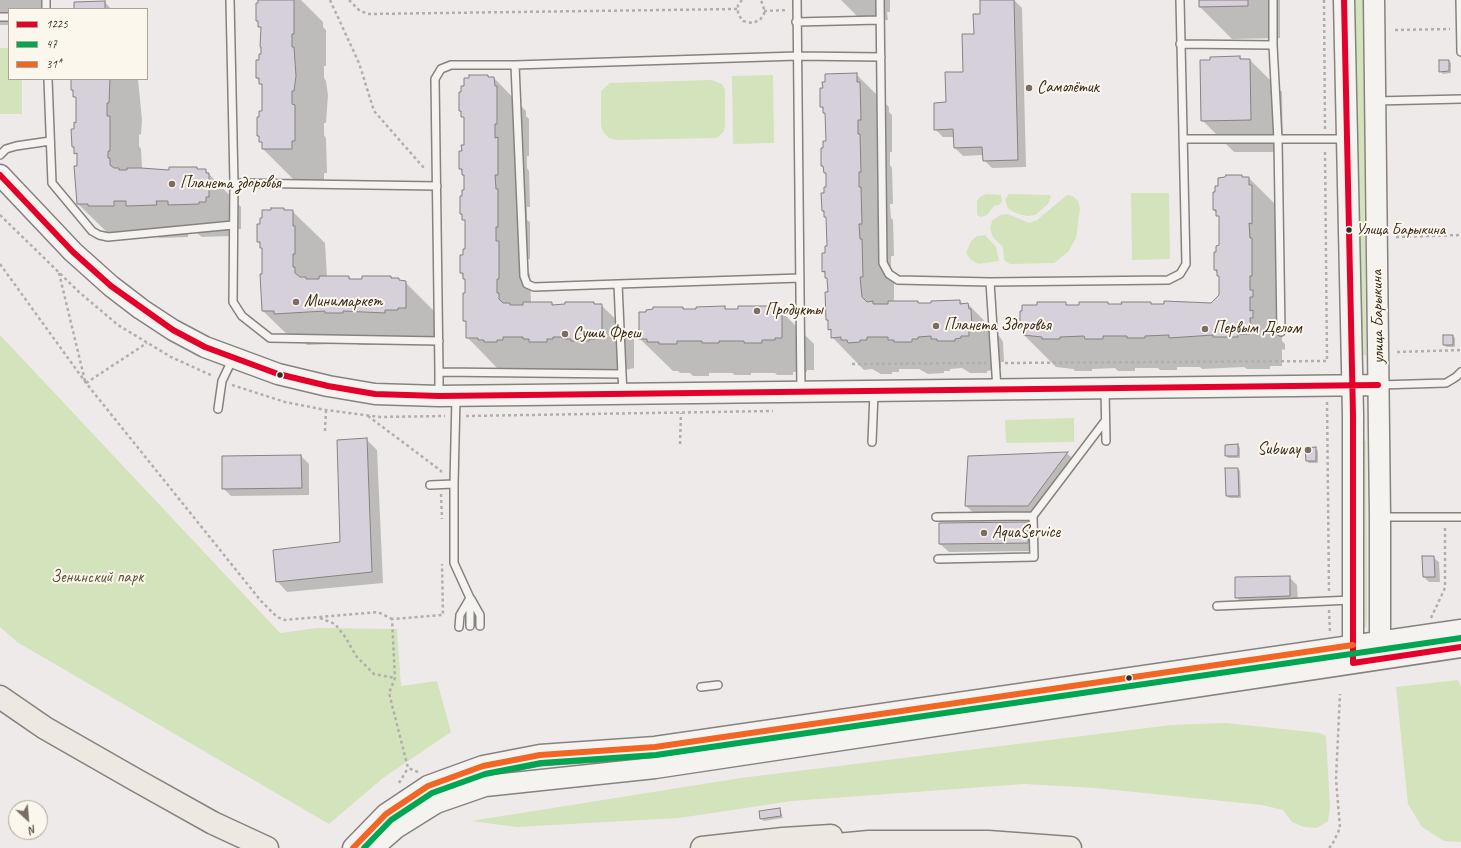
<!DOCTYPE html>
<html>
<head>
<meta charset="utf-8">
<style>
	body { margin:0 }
	#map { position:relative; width:1461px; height:848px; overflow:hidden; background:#eeeaea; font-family:Caveat,sans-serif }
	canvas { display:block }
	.legend { position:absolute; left:8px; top:8px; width:140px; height:72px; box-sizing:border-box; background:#fbf7ec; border:1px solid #aea59a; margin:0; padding:5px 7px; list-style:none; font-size:12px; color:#3b2a1e }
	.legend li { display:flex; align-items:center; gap:8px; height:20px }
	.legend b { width:20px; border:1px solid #aea59a }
	.north { position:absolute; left:8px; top:800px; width:40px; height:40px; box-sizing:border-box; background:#fbf7ec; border:1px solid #aea59a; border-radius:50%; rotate:154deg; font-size:11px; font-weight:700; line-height:16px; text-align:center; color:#3b2a1e }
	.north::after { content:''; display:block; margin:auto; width:14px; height:18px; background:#7a6d65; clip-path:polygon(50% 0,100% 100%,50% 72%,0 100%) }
</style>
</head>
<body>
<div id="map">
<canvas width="1461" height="848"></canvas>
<ul class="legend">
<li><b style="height:5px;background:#e4002b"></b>1225</li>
<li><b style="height:5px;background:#00a651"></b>47</li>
<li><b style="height:5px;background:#f26522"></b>31*</li>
</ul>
<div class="north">N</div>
</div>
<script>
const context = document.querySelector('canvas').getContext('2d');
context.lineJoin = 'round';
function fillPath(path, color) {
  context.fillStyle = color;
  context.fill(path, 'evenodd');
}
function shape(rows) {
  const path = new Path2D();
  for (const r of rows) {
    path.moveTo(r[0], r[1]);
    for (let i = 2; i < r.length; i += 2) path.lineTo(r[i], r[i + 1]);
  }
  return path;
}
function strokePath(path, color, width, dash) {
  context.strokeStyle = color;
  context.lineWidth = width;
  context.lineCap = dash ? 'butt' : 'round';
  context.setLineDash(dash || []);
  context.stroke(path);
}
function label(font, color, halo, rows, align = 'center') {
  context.font = font + ' Caveat,sans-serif';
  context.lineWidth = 4;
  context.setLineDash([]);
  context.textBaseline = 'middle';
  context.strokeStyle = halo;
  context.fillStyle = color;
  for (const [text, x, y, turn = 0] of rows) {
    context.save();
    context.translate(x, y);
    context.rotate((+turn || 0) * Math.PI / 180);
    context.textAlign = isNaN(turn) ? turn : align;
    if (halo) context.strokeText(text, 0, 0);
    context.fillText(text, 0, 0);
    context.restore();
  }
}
fillPath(shape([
	[1354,0,1363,0,1366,355,1358,355],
	[0,48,9,48,9,79,22,79,22,114,0,114],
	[773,75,774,143,733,144,732,76],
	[712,80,722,84,725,90,725,125,724,131,717,138,616,140,609,138,604,133,601,126,601,91,610,83],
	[1131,193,1169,193,1170,259,1132,260],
	[987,194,1001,195,1002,201,999,205,994,206,987,215,981,217,977,215,977,201,981,196],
	[1009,194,1050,195,1051,197,1048,204,1035,215,1028,216,1018,214,1008,209,1005,200],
	[1067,195,1073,196,1078,201,1080,208,1076,238,1068,252,1054,263,1010,264,1004,260,1003,247,993,237,990,229,992,221,1000,215,1008,214,1029,223,1037,220],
	[985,235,996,247,999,261,978,264,971,260,966,253,971,241,977,236],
	[0,335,280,633,317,628,397,629,401,686,437,681,451,732,383,778,329,824,17,642,0,627],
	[1074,418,1074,442,1006,443,1005,420],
	[1359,441,1366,441,1367,620,1366,627,1361,630],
	[1458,680,1461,687,1461,842,1444,841,1422,827,1408,804,1396,687],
	[1226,723,1320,733,1326,736,1330,807,1328,821,1317,828,1304,827,1292,822,1283,810,1262,805,1095,788,1024,784,792,801,679,818,517,827,471,821,741,778,1171,725]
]), '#d3e3bb');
fillPath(shape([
	[0,0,48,0,48,9,9,9,9,25,0,25],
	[259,0,301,0,323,22,323,27,326,30,326,66,324,66,324,78,326,81,328,95,326,123,324,123,324,135,326,138,327,173,324,173,324,181,295,181,263,149,263,144,258,135,263,112,263,87,257,78,260,61,262,55,261,47,262,29,257,20],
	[841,0,890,0,890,12,887,12,888,20,861,20],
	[981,0,1014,0,1022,8,1026,167,992,168,984,160,983,155,963,156,955,148,954,137,943,137,935,129,964,72,981,15],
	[1200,0,1280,0,1280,38,1232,39,1200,7],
	[105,2,111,9,75,9],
	[1240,57,1243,60,1250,60,1282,92,1283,152,1234,152,1202,120],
	[1449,61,1451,63,1451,73,1443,74,1440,71],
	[856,74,889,107,889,112,892,115,892,152,890,152,890,165,892,168,893,204,890,204,891,218,893,220,894,256,891,256,891,270,894,272,894,302,917,302,920,304,960,301,963,304,968,304,1000,337,1003,342,1004,362,1001,362,1001,368,993,368,993,370,987,371,987,373,970,373,962,368,950,369,950,371,944,371,944,373,928,374,919,369,899,369,899,372,892,372,892,374,881,374,872,369,864,370,832,337,829,322,827,320,828,280,823,271,828,247,827,219,823,211,827,188,827,174,822,166,822,149,824,149,827,142,826,115,821,106],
	[488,76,491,78,494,78,526,111,526,116,529,119,529,156,527,156,527,168,529,171,530,207,527,207,527,220,530,222,530,259,528,259,528,272,530,274,531,303,552,303,554,306,594,303,596,305,601,305,634,337,634,368,621,371,599,371,596,369,585,369,585,371,556,371,554,369,535,369,535,372,499,370,467,337,467,323,464,321,466,281,461,273,466,250,466,222,461,214,465,191,465,177,460,169,465,146,465,119,460,110],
	[597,335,607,335,607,337,597,337],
	[72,79,138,79,142,120,141,134,139,135,139,146,141,149,142,169,170,171,197,168,199,170,205,170,241,207,241,229,237,229,238,234,231,234,231,236,202,237,197,233,188,233,188,237,159,238,155,233,146,233,146,238,121,238,111,236,78,204,78,156,73,147,77,124,77,99,72,90],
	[1242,176,1244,178,1249,178,1281,210,1281,216,1284,219,1284,255,1281,255,1281,269,1284,271,1284,308,1282,308,1282,320,1284,323,1285,329,1282,329,1282,341,1285,344,1285,350,1282,349,1282,366,1270,366,1270,369,1247,369,1244,367,1202,369,1200,367,1177,367,1177,370,1160,370,1158,368,1135,368,1135,371,1118,371,1115,368,1092,369,1092,371,1075,371,1073,369,1056,367,1024,335,1021,329,1066,303,1068,306,1108,303,1110,305,1150,303,1153,305,1211,304,1220,295,1220,278,1215,270,1220,246,1220,219,1214,210],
	[283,209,286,211,292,211,325,243,327,277,348,277,351,280,363,280,391,277,393,279,405,282,437,314,438,340,417,342,417,345,375,343,375,345,359,345,356,343,307,345,305,343,296,343,263,311,263,250,258,241,261,225,263,218],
	[725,307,727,310,739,310,767,307,776,312,782,312,814,344,814,370,807,370,807,372,793,372,793,375,777,375,775,373,751,373,751,375,735,375,732,373,709,373,709,376,693,376,690,373,680,373,678,371,673,371,640,339,647,313,683,308,685,310],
	[1453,336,1455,338,1455,347,1447,347,1444,345],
	[366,439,377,450,383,583,287,592,277,581,341,543],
	[1238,445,1240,448,1240,458,1228,458,1226,455],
	[1315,448,1318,451,1318,463,1309,463,1307,461],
	[1068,454,1078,464,1039,516,977,516,966,506,969,457],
	[301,456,309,464,309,495,231,496,223,488],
	[1238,469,1240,471,1241,498,1229,498,1227,495],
	[1027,523,1035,532,1035,551,949,552,940,544],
	[1433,557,1439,562,1440,582,1429,582,1424,577],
	[1289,577,1297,585,1298,604,1244,605,1236,597],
	[780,809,783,818,764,821,761,819]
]), '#0003');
const building = shape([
	[258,0,294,0,294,34,292,34,292,47,294,47,296,76,294,91,292,91,292,104,295,105,295,141,292,141,292,149,262,149,262,142,259,142,259,136,257,136,257,117,259,117,259,111,262,111,262,84,259,84,259,78,256,78,256,60,259,60,259,54,261,54,261,47,260,47,261,27,258,27,258,21,256,21,256,3,258,3,258,0],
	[980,0,1014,0,1018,160,983,161,982,147,954,148,953,129,934,130,934,103,946,102,945,72,963,72,962,34,974,34,973,14,980,14,980,0],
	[1199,0,1248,0,1248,6,1199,7,1199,0],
	[105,1,105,9,74,9,74,2,105,1],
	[1240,56,1240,59,1250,59,1251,120,1201,121,1200,60,1210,60,1210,57,1240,56],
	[1439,60,1449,60,1449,71,1439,72,1439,60],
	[857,73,857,82,860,82,861,120,858,120,858,134,860,134,861,172,859,172,859,187,861,187,862,224,859,224,860,239,862,239,863,277,860,277,862,297,867,302,873,301,873,304,888,304,888,301,918,301,918,303,931,303,931,301,960,300,960,304,968,303,969,309,971,309,972,330,969,330,969,336,961,336,961,338,955,339,955,341,937,341,937,339,931,339,931,336,918,337,918,339,912,339,912,342,894,342,894,340,888,340,888,337,867,337,867,340,860,340,860,342,848,343,847,340,841,340,841,337,831,338,831,329,828,330,828,320,826,320,825,292,828,292,827,278,825,278,825,271,822,272,822,253,825,253,825,246,827,246,826,217,824,217,824,211,822,211,821,193,824,193,824,187,826,187,826,173,824,173,823,166,821,166,821,148,823,148,823,141,826,141,825,113,823,113,823,107,820,107,820,88,823,88,822,82,825,82,825,74,857,73],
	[469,75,488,75,488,77,494,77,495,86,497,86,497,124,495,124,495,138,498,137,498,175,495,175,496,189,498,189,498,227,496,227,496,241,499,241,499,279,497,279,497,293,499,293,499,299,503,303,510,303,510,305,523,305,523,302,552,302,552,305,565,304,565,302,594,302,594,304,602,304,602,336,595,336,595,339,589,339,589,341,571,341,571,339,565,339,565,337,553,337,553,339,547,339,547,342,529,342,529,339,523,339,523,337,503,337,503,340,497,340,497,342,484,342,484,340,478,340,478,338,466,338,466,321,463,321,463,293,465,293,465,279,463,279,463,273,460,273,460,255,463,255,463,249,465,249,465,220,462,220,462,214,460,214,460,196,462,196,462,190,464,190,464,175,462,175,462,169,459,169,459,151,462,151,461,145,464,145,464,117,461,117,461,111,459,111,459,92,461,92,461,86,464,86,464,78,469,78,469,75],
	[71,79,110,79,109,103,107,103,107,116,110,116,110,151,108,151,108,158,110,158,110,165,114,168,119,168,119,170,127,170,127,168,141,168,169,170,169,167,197,167,197,169,206,169,206,173,209,173,209,197,206,197,206,202,199,202,199,204,168,205,168,201,156,201,157,205,126,206,126,201,114,201,114,206,88,206,88,204,77,204,74,166,77,166,77,153,74,154,74,147,72,147,71,129,74,129,74,122,76,123,76,97,73,97,73,90,71,90,71,79],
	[1226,175,1242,175,1242,177,1249,177,1249,185,1252,185,1252,224,1249,223,1250,238,1252,238,1252,276,1250,276,1250,290,1253,290,1253,297,1250,297,1250,311,1253,310,1253,318,1250,318,1251,334,1238,334,1238,337,1213,337,1213,335,1169,338,1169,335,1145,336,1145,338,1127,338,1127,336,1103,336,1103,339,1085,339,1084,336,1060,337,1060,339,1042,339,1042,337,1023,335,1023,330,1020,330,1020,311,1022,311,1022,305,1037,305,1037,302,1066,302,1066,305,1079,305,1079,302,1108,302,1108,304,1122,304,1121,302,1151,302,1151,304,1164,304,1164,301,1211,303,1219,295,1219,276,1217,276,1217,270,1214,270,1214,252,1216,252,1216,246,1219,245,1219,216,1216,216,1216,210,1213,210,1213,192,1215,192,1215,186,1218,186,1218,178,1225,177,1226,175],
	[271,208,284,208,284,210,293,210,293,226,295,226,295,254,293,254,293,267,295,267,295,273,300,277,306,277,306,279,319,279,319,276,349,276,349,279,362,279,362,276,391,276,391,278,399,278,399,280,406,281,406,308,398,308,398,310,385,310,385,313,343,311,343,313,325,313,325,311,274,314,274,311,262,311,260,274,262,274,262,248,260,248,260,242,257,242,257,224,260,224,260,218,262,218,262,210,271,210,271,208],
	[725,306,725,309,738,309,738,306,768,306,768,308,775,308,775,311,782,311,782,338,775,338,775,340,762,340,762,343,744,343,744,341,719,341,719,343,702,343,702,341,677,341,677,344,659,344,659,342,647,342,647,339,639,339,639,312,646,312,646,310,653,309,653,307,683,307,683,309,696,309,696,307,725,306],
	[1443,335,1453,335,1453,345,1443,345,1443,335],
	[367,438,372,572,276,582,273,550,340,542,337,440,367,438],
	[1238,444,1238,456,1225,456,1225,445,1238,444],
	[1316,447,1316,461,1306,461,1305,448,1316,447],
	[1068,452,1028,506,965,506,968,456,1068,452],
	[301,455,302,488,222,489,222,456,301,455],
	[1225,468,1238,468,1239,496,1226,496,1225,468],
	[1028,522,1028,543,939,544,939,523,1028,522],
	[1422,556,1434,556,1435,577,1423,577,1422,556],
	[1290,576,1290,596,1235,598,1235,577,1290,576],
	[780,808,781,816,760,819,759,811,780,808]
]);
fillPath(building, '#d6d0da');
strokePath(building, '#87827f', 1);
const lane = shape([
	[46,0,46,9],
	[230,0,234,183],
	[797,0,801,390],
	[880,0,883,263,889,274,898,280,990,282,997,389],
	[1460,0,1461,52],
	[0,17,9,17],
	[796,22,880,20],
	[1180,44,1273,45,1273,0],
	[1273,45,1278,140,1281,332],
	[515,65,524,276,527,284,534,287,618,284],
	[48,79,52,183,92,231,99,235,108,237,233,225],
	[1375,101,1461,99],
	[1183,139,1346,139],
	[0,155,6,149,16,146,50,141],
	[437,186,234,183,233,302,242,316,270,338,439,341],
	[800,278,618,284,622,374,439,372,435,79,441,69,451,65,515,65,797,56,881,57],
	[990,282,1168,280,1180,274,1186,264,1180,0],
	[439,372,439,394],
	[622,374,623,394],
	[1379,385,1446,383,1456,377,1461,372],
	[1105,390,1106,441],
	[218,409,222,381,233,358],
	[872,442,874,393],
	[454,484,454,563,470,598,470,626],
	[430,485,454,484,456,397],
	[936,517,1033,516,1105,421],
	[1382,517,1461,517],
	[938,559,1034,557,1033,516],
	[471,599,480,615,480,626],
	[1217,606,1351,600],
	[459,627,460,615,470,598],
	[701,687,718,685]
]);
const secondary = shape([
	[1344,0,1353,414,1353,659],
	[1374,0,1380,517,1380,655],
	[0,175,73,252,111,286,141,309,173,330,205,347,278,374,328,386,375,394,439,396,1378,385],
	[353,848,386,814,428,786,483,766,540,755,655,747,1461,630],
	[373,848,396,828,436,803,485,786,655,768,1461,647]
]);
const primary = shape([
	[0,697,45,728,136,780,213,823,267,848],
	[702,848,783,839,831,836]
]);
const highway = shape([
	[805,848,869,842,988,842,1070,848]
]);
strokePath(lane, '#87827f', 10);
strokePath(secondary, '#87827f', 23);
strokePath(primary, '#87827f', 25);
strokePath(highway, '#87827f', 25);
strokePath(shape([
	[330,0,359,63,374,111,424,168],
	[349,0,359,10,368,14,737,9],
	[742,0,738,5,738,14,743,21,752,23,760,20,765,12,761,0],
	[1324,0,1325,130],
	[764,11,788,10],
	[1395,30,1450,29],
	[0,215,79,292,118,325,171,357,213,376],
	[1396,237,1461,235],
	[0,264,86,383,261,601,277,617,285,620,378,612,392,619],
	[59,273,85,381],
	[1397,352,1461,350],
	[1005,363,1327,361,1325,149],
	[852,364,986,363],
	[86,383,147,343],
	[232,385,285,402,326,410,380,417,445,416],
	[1327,402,1329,591],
	[368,416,428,461,441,471,441,475],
	[466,416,773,411],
	[325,431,326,410],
	[680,444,681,413],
	[441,494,442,519],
	[1329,610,1330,633],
	[320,618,335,624,346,638,356,656,374,674,395,678],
	[1431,618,1445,588,1445,526],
	[418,772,408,768,389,693,395,678,392,619,443,615,442,564],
	[399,783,408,768],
	[1329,848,1332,845,1340,828,1336,779,1340,694]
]), '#b2aeab', 2.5, [3, 3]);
strokePath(lane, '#f5f3f0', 7);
strokePath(secondary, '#f5f3f0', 20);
strokePath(primary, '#ede8e1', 22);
strokePath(highway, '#ede8e1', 22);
strokePath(shape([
	[1344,0,1353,414,1353,663,1461,647],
	[0,175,73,252,111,286,173,330,205,347,278,374,328,386,375,394,439,396,1378,385]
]), '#e4002b', 6);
strokePath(shape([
	[364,848,391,820,432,793,485,774,541,763,656,755,1461,638]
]), '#00a651', 6);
strokePath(shape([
	[353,848,386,814,428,786,483,766,540,755,655,747,1353,645]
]), '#f26522', 6);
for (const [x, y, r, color] of [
	[1029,88,4,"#7a6d65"],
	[172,184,4,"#7a6d65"],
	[1349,230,3.5,"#3b2a1e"],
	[296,302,4,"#7a6d65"],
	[757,311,4,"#7a6d65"],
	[936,326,4,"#7a6d65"],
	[1205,329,4,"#7a6d65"],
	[565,334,4,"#7a6d65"],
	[280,375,3.5,"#3b2a1e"],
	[1308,450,4,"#7a6d65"],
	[984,533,4,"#7a6d65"],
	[1129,678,3.5,"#3b2a1e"]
]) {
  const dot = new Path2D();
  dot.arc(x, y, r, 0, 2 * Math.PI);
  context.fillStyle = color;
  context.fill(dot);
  strokePath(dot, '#fbf7ec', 1.5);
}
label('16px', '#3b2a1e', '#fbf7ec', [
	["Улица Барыкина",1356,230]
], 'left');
label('17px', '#3b2a1e', '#fbf7ec', [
	["Самолётик",1037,88],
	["Планета здоровья",180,184],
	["Минимаркет",304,302],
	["Продукты",765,311],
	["Планета Здоровья",944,326],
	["Первым Делом",1213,329],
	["Суши Фреш",573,334],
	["Subway",1300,450,"right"],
	["AquaService",992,533]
], 'left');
label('17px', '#3b2a1e', '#fbf7ec', [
	["улица Барыкина",1378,317,-91]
]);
label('17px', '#5c573c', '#fbf7ec', [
	["Зенинский парк",97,578]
]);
</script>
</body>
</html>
